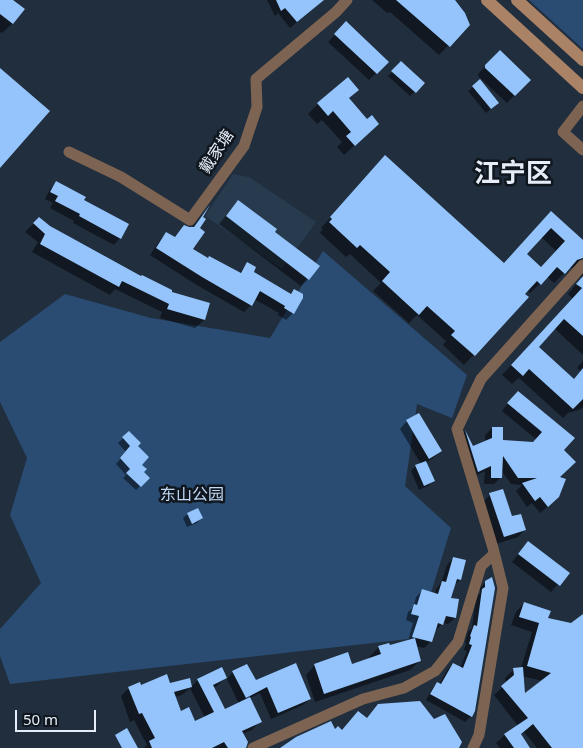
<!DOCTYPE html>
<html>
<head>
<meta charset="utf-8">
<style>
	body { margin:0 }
	#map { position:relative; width:583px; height:748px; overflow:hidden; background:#202e3e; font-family:"Noto Sans",sans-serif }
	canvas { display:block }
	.scale { position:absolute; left:15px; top:710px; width:81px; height:22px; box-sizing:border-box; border:2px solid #e4edf8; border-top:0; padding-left:6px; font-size:15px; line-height:18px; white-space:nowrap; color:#e4edf8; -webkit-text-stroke:4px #0f161d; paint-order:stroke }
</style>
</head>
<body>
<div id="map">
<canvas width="583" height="748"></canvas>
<div class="scale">50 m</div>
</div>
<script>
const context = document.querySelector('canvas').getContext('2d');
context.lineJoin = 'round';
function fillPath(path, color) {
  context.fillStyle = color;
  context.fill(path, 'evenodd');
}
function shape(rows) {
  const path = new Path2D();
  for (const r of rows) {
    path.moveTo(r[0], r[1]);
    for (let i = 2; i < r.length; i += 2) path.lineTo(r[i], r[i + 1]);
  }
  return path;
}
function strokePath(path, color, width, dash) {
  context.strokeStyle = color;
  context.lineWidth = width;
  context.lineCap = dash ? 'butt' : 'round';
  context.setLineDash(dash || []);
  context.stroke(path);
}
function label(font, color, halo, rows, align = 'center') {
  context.font = font + ' "Noto Sans","Noto Sans SC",sans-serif';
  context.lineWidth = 5;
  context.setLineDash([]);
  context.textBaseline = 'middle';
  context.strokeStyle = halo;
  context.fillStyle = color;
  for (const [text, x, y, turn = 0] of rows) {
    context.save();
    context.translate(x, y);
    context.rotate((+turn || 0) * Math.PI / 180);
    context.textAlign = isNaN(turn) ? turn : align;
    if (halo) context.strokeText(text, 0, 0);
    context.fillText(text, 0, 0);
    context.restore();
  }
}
fillPath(shape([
	[233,174,249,177,316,222,282,269,205,216]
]), '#273a4e');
fillPath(shape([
	[529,0,583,0,583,49],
	[323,251,467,375,452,418,417,404,405,486,451,528,417,638,10,684,0,656,0,629,41,583,10,515,27,458,0,402,0,342,65,294,151,318,270,338]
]), '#2a4c73');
fillPath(shape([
	[0,0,11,0,23,10,12,24,2,33,0,32],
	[267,0,323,0,290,28,278,13,275,16],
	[372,0,454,0,468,25,439,55,390,12,387,13],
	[346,23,387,62,369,80,328,42],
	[500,52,529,80,507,103,478,76,478,74],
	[401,63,423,83,410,96,388,76],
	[473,87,493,107,486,113,468,91],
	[357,90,348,99,357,143,344,155,337,147,342,142,322,120,317,124,308,114,318,104],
	[376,167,504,265,542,223,583,242,583,355,554,328,537,347,573,380,581,371,577,368,583,361,583,407,579,410,568,413,563,418,519,378,512,384,502,375,573,299,568,294,581,278,581,273,578,269,574,267,568,269,554,283,547,277,530,293,527,290,524,294,527,297,464,365,443,345,446,341,417,315,409,323,373,291,381,283,350,254,346,257,320,233,323,229,321,228],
	[541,237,556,251,541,268,526,254],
	[57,183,83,200,120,238,114,245,73,223,74,221,50,208,53,203,45,199,50,189],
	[238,201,273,232,308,279,301,286,219,224,231,209],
	[203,214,201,217,204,220,198,229,191,249,207,260,239,273,247,264,252,273,290,294,294,290,293,313,286,320,278,315,279,313,254,299,251,305,244,312,195,284,150,255,160,240,167,233,174,238,184,226,192,228],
	[39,218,50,228,170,293,208,304,204,320,195,328,160,318,162,312,115,289,110,295,32,252,38,242,25,232],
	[511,399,563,450,558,478,551,504,540,513,532,503,527,507,516,491,522,485,511,484,501,470,501,477,494,484,484,484,485,471,471,478,459,437,465,431,472,448,485,442,485,435,492,428,502,441,533,443,537,440,502,411],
	[407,421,441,451,433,458,426,463,433,481,428,486,419,490,411,471,416,466,421,464,400,429],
	[129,433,136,446,142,472,148,478,136,490,123,478,126,475,116,464,126,452,118,443],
	[490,495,525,529,518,537,496,544,483,502],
	[188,514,201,518,197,523,187,527,183,518],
	[528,542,568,573,551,592,512,562],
	[453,558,460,580,453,586,450,599,455,618,448,624,443,623,436,630,434,630,430,642,424,648,415,646,420,661,410,670,315,702,306,675,315,665,351,666,370,659,369,657,379,647,389,647,408,641,413,623,406,620,408,612,413,608,416,597,422,591,435,594,436,589,441,583,447,565],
	[486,582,471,716,465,722,426,700,432,689,437,683,439,685,447,670,453,664,460,668,467,651,464,650,466,643,465,642,468,632,472,628,476,598,480,593,480,588],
	[524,603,546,619,571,625,583,615,583,748,537,748,524,732,520,735,529,748,500,748,496,743,505,735,518,726,494,695,506,684,505,678,514,669,521,668,532,632,511,625,516,612],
	[522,676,543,681,524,696],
	[233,672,255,682,310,699,303,705,271,719,260,693,250,698,260,721,252,730,242,734,245,748,144,748,147,745,134,720,130,722,121,696,129,688,170,685,191,687,198,680,225,678,217,686,213,688,224,710,239,704,227,679],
	[190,688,205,718,195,723,180,713,174,697,182,695]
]), '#0007');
fillPath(shape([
	[0,0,13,0,25,9,13,24,0,14],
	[276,0,324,0,297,22,285,8,281,11],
	[396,0,455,0,465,13,470,25,450,47],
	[346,21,389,62,377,74,334,34],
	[500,50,531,80,515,96,485,68,485,65],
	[401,61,425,83,416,93,391,71],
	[0,68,50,111,0,168],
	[348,77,359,90,349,98,367,119,372,115,379,124,355,146,346,136,351,132,333,111,328,116,317,103],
	[480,79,499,103,491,109,472,86],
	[385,155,504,263,551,211,583,240,583,258,577,260,565,274,557,267,541,285,537,281,525,294,529,297,475,356,451,335,455,331,427,306,419,315,382,281,390,272,360,245,357,248,329,222,332,219,330,217],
	[551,228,565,241,541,267,527,254],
	[56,181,86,197,84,200,129,224,121,239,79,216,80,214,55,201,58,196,50,192],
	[238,200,277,229,275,232,320,266,309,280,226,216],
	[210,205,203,217,206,219,200,228,205,232,193,249,208,258,209,256,241,273,247,262,256,267,254,272,291,294,294,289,303,294,303,298,294,314,284,308,285,306,260,291,252,306,202,277,156,248,166,232,175,237,184,225,189,227,194,227],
	[39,217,50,226,141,276,142,275,172,290,172,292,210,303,205,320,167,309,169,304,122,281,119,287,40,244,45,234,33,223],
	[583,276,583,336,564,319,539,347,574,379,583,368,583,399,573,409,529,369,523,376,511,365,582,288,576,284],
	[518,391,575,438,564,450,576,462,560,477,566,479,559,497,548,507,540,497,535,501,522,483,537,478,518,478,503,456,502,478,491,478,491,466,478,472,465,430,473,446,492,438,492,427,503,427,503,440,533,442,542,432,507,403],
	[419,413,442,451,429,459,406,420],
	[129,431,141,443,138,446,149,457,142,465,147,469,144,472,150,478,141,487,126,473,130,469,120,458,130,446,122,437],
	[426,461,435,481,424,486,415,465],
	[503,489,512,516,521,514,526,530,504,537,489,493],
	[198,508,203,518,192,524,187,513],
	[528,541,570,573,560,586,518,554],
	[453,557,466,560,461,580,457,579,451,598,459,599,456,618,446,616,443,625,438,623,432,642,412,637,419,616,411,614,414,604,417,605,422,589,438,594,442,581,446,582],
	[492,577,495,588,475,711,472,717,430,694,437,682,441,684,453,663,463,668,472,645,469,644,471,637,470,636,474,625,477,626,482,589,485,587,485,581],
	[524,602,551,611,548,618,571,623,583,614,583,748,552,748,533,724,521,734,530,748,514,748,504,734,528,718,501,686,514,675,513,668,523,667,525,693,551,673,527,666,539,623,519,617],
	[415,638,421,661,324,694,314,664,348,652,352,664,381,654,378,646,389,643,390,645],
	[296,663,311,699,278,713,267,687,246,698,232,671,247,664,256,680],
	[222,667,227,678,213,685,225,709,250,697,262,722,242,731,248,742,246,748,228,748,224,742,212,748,152,748,149,741,155,738,142,713,139,714,128,687,140,682,141,685,167,674,170,683,190,678,192,687,174,692,181,711,189,707,195,721,214,712,197,679],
	[420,701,434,719,445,714,462,742,459,748,280,748,296,737,331,721,335,729,338,726,342,730,358,711,367,718,378,704],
	[127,728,138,748,122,748,115,735]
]), '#94c4fb');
strokePath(shape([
	[583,106,563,132,583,150],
	[69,152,121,177,190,220,244,146,257,107,256,79,336,12,347,0],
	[253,748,363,699,404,688,435,671,458,642,481,566,494,554],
	[473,748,479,735,503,588,493,548,457,429,481,379,583,265]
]), '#7d6452', 11);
strokePath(shape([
	[487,0,583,88],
	[517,0,583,60]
]), '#aa8266', 12);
label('16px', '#e4edf8', '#0f161d', [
	["戴家塘",217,152,-57]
]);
label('16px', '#c1daf8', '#0f161d', [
	["东山公园",192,495]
]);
label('bold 26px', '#e4edf8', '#0f161d', [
	["江宁区",513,175]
]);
</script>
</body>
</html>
